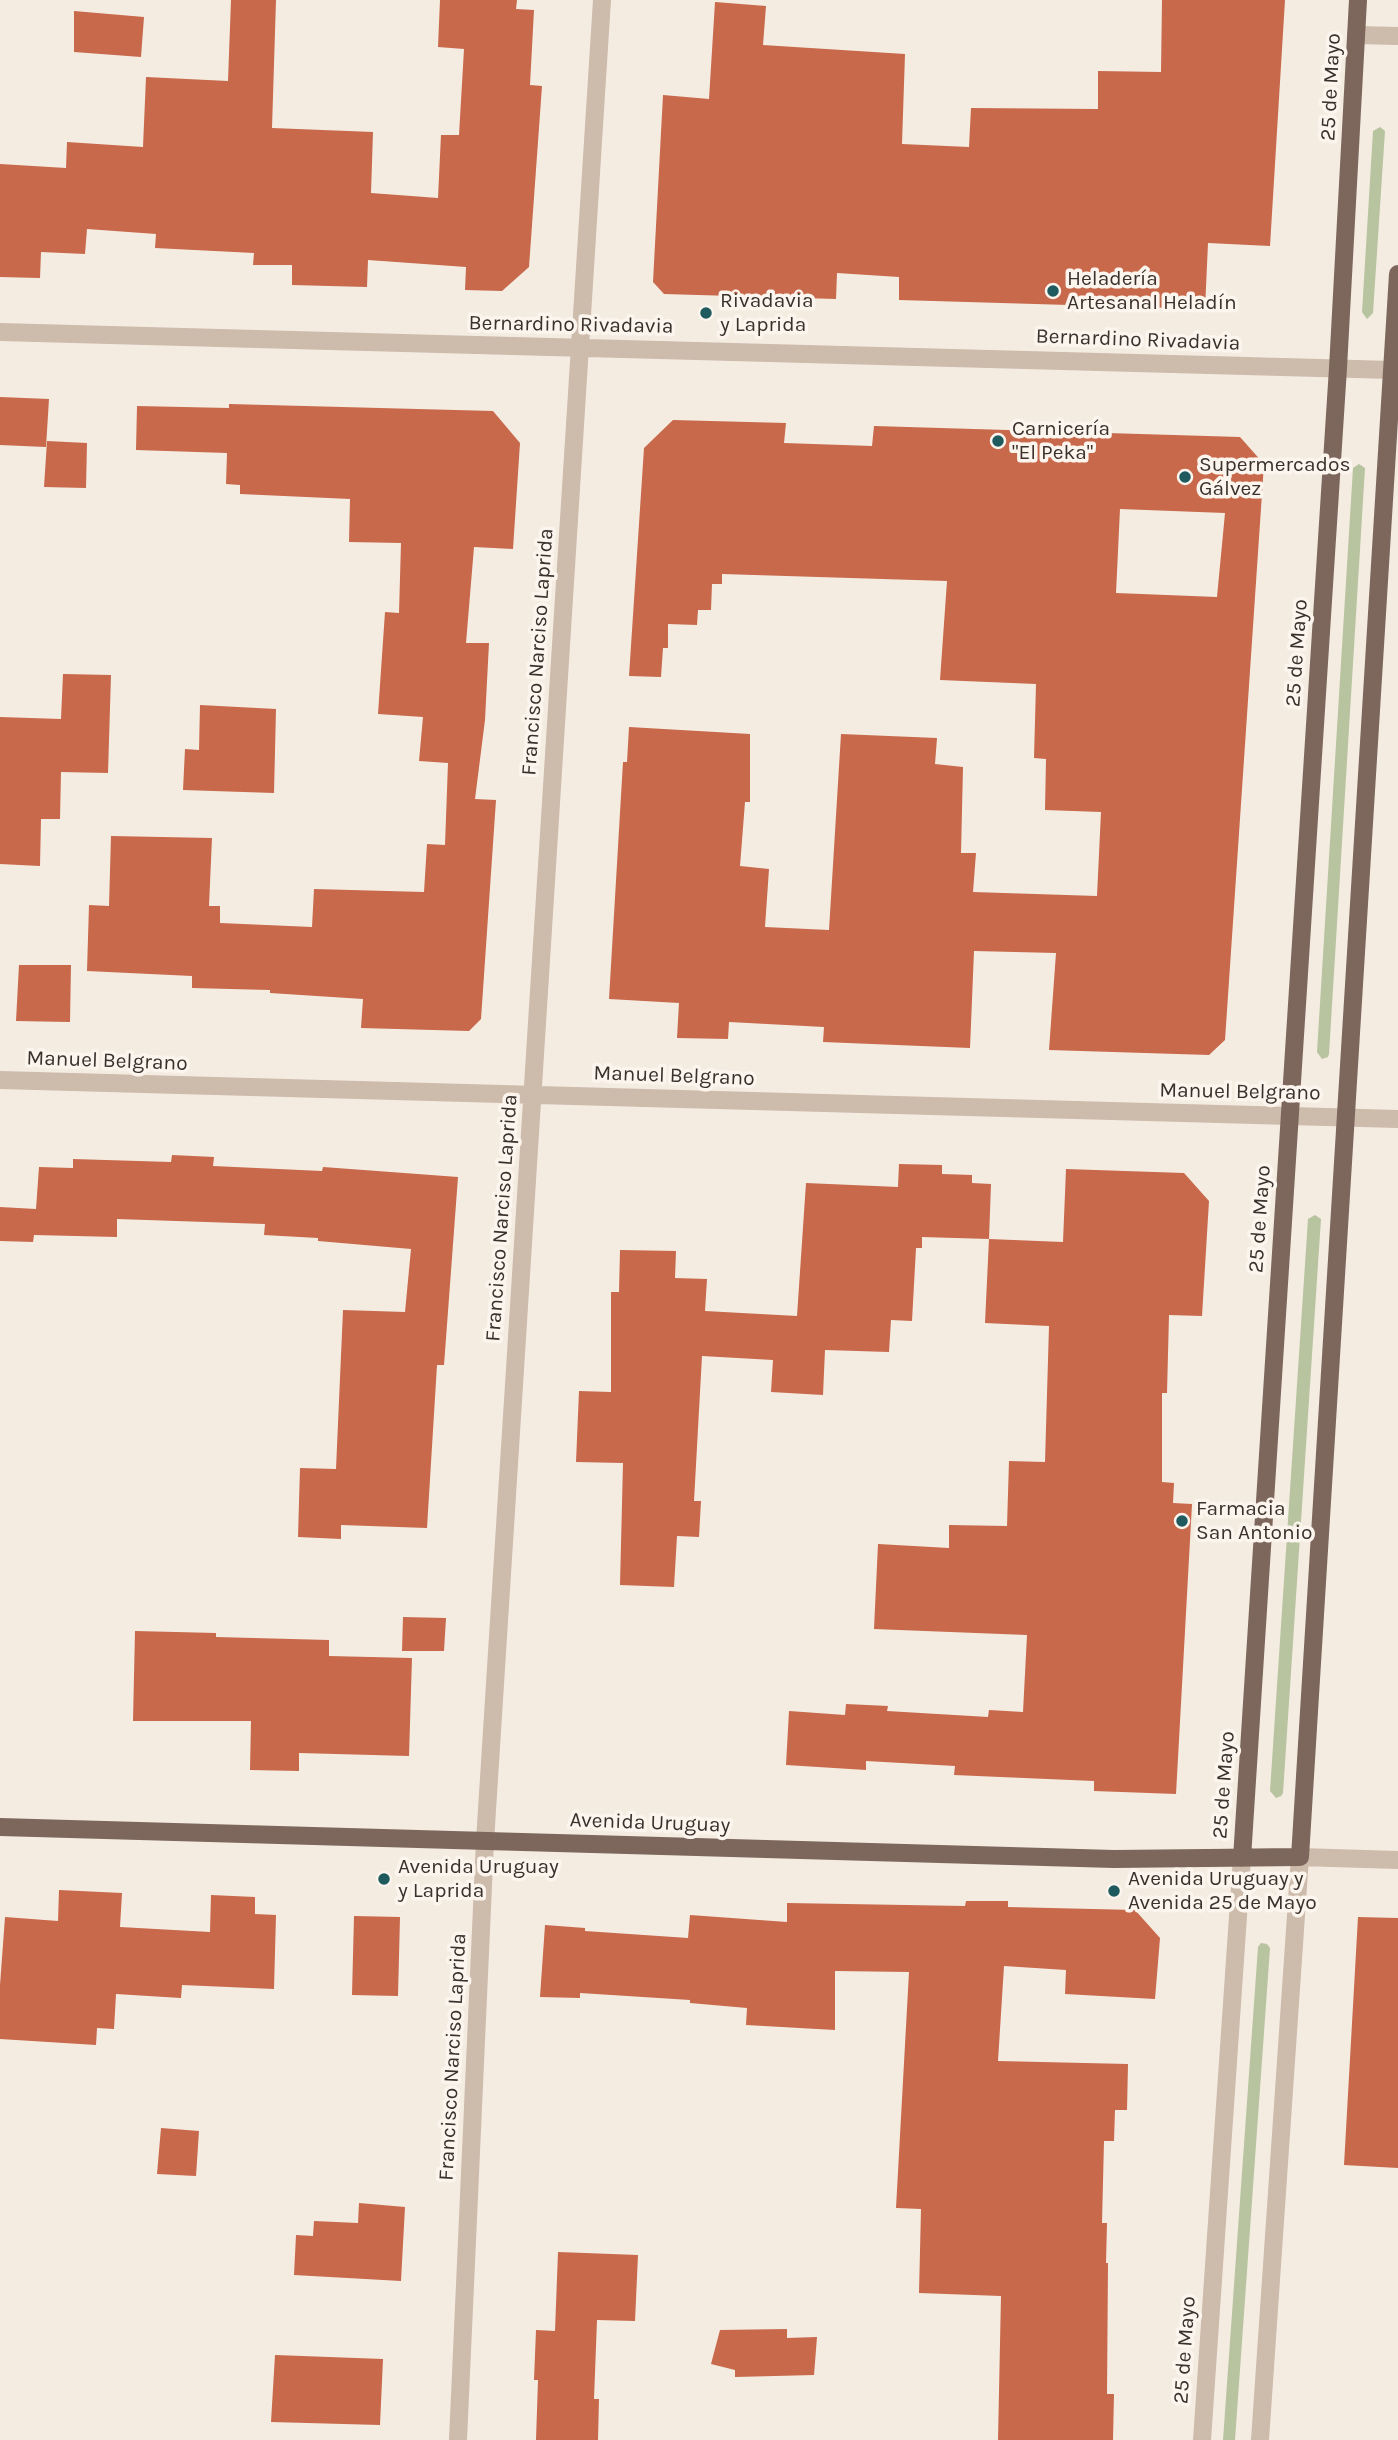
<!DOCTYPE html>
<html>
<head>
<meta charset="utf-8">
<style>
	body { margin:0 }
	canvas { display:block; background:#f4ebe1 }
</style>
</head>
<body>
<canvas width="1398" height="2440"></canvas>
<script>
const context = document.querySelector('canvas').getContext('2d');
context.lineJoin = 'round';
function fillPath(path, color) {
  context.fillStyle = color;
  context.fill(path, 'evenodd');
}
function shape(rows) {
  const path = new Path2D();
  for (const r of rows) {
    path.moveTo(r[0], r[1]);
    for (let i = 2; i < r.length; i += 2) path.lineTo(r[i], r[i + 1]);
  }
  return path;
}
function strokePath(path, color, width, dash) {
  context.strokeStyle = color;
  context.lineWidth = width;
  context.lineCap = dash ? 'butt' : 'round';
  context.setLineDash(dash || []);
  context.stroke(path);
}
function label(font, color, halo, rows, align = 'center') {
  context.font = font + ' Karla,sans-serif';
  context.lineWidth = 7;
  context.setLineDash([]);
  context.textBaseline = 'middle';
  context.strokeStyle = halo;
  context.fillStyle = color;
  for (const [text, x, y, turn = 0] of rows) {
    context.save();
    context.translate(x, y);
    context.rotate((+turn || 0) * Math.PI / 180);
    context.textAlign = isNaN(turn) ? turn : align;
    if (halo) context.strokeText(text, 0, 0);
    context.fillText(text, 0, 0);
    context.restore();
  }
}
fillPath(shape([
	[1380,127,1385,131,1373,313,1367,319,1362,312,1373,131],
	[1359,464,1365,468,1329,1054,1328,1057,1322,1059,1317,1052,1353,468],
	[1315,1215,1321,1219,1283,1793,1281,1796,1276,1798,1270,1791,1308,1219],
	[1261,1943,1267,1944,1270,1948,1235,2440,1223,2440,1258,1947]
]), '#b8c4a0');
fillPath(shape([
	[231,0,276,0,272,128,373,132,371,193,438,198,441,135,459,135,464,49,438,47,440,0,517,0,516,9,534,10,530,85,542,86,529,267,502,291,465,290,466,267,368,260,367,287,292,285,292,265,253,265,254,253,155,248,156,234,87,229,85,254,41,252,40,278,0,277,0,164,66,168,67,142,143,147,146,77,228,81],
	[1162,0,1285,0,1270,246,1208,243,1205,309,899,300,899,277,837,273,836,299,664,294,653,282,663,95,709,99,715,2,766,6,763,45,905,54,902,144,969,147,971,108,1098,109,1098,71,1161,72],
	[74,11,144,17,141,57,74,52],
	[0,397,49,399,46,447,0,445],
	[229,404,493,411,520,443,513,549,474,547,466,643,489,643,485,720,475,799,496,800,481,1019,469,1031,361,1028,363,999,270,993,270,990,192,988,192,976,87,971,89,905,109,906,111,836,212,838,209,906,220,906,220,923,312,927,314,889,424,892,427,844,445,845,448,763,419,761,423,717,378,714,385,612,399,613,401,543,349,542,350,499,240,494,240,485,226,484,227,453,136,450,137,406,229,408],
	[673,420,786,423,784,443,872,446,874,426,1240,437,1264,464,1225,1040,1209,1055,1049,1050,1056,953,974,951,970,1048,823,1042,824,1027,729,1022,728,1039,677,1038,679,1003,609,999,623,762,627,762,629,727,750,734,750,802,745,802,740,866,769,869,765,927,829,930,841,734,937,738,935,764,963,767,961,853,976,853,973,892,1097,896,1101,812,1045,810,1046,759,1034,758,1036,684,940,680,947,581,722,574,722,584,712,584,711,610,698,610,697,625,668,624,668,648,663,648,661,677,629,676,644,448],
	[1120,509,1225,513,1217,597,1116,593],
	[47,441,87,443,86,488,44,487],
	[63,674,111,675,108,773,61,772,60,819,41,819,40,866,0,864,0,717,61,719],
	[200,705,276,709,274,793,183,790,185,749,199,750],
	[19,965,71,965,70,1022,16,1021],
	[172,1155,214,1157,213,1166,322,1171,323,1167,458,1177,444,1365,437,1365,427,1528,341,1525,341,1539,298,1537,300,1468,336,1469,343,1310,405,1312,411,1249,318,1241,318,1238,264,1235,265,1224,117,1219,117,1237,34,1235,33,1242,0,1241,0,1207,36,1209,39,1167,73,1168,73,1159,171,1162],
	[899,1164,942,1165,942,1174,972,1175,972,1183,991,1184,989,1239,922,1237,922,1248,916,1248,912,1321,891,1320,889,1352,825,1350,823,1395,771,1392,773,1360,702,1356,694,1501,701,1501,699,1537,677,1536,674,1587,620,1585,623,1463,576,1462,579,1391,611,1392,611,1292,619,1292,620,1250,676,1251,675,1278,707,1279,705,1311,797,1316,806,1183,898,1187],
	[1066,1169,1184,1173,1209,1201,1202,1316,1169,1315,1167,1393,1162,1393,1162,1482,1174,1483,1173,1503,1192,1504,1176,1794,1094,1791,1094,1781,954,1775,955,1766,866,1761,866,1770,786,1765,789,1711,845,1715,846,1704,888,1706,887,1711,988,1717,989,1710,1023,1712,1027,1635,874,1629,878,1544,949,1548,949,1525,1007,1526,1009,1461,1045,1462,1049,1326,985,1323,989,1239,1063,1242],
	[403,1617,446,1618,444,1651,402,1651],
	[135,1631,216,1633,216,1637,329,1640,329,1656,412,1658,409,1756,299,1753,299,1771,250,1770,251,1721,133,1721],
	[59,1890,122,1893,120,1927,210,1932,211,1895,255,1897,255,1914,276,1915,274,1989,182,1985,181,1998,116,1994,114,2029,97,2028,96,2045,0,2039,0,1985,5,1917,58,1921],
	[966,1901,1008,1901,1008,1907,1135,1910,1160,1938,1155,1999,1065,1994,1066,1970,1004,1966,998,2061,1128,2064,1127,2110,1115,2110,1114,2141,1104,2141,1102,2223,1107,2223,1106,2263,1108,2263,1107,2394,1114,2394,1113,2440,998,2440,1001,2296,919,2293,921,2209,896,2208,909,1972,835,1971,835,2030,746,2025,747,2008,690,2003,690,2000,580,1993,580,1998,540,1997,545,1925,585,1928,585,1931,688,1938,690,1915,787,1922,787,1903,965,1906],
	[354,1916,400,1917,398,1996,352,1995],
	[1358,1917,1398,1918,1398,2168,1344,2165],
	[161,2128,199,2131,196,2176,157,2174],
	[359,2203,405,2207,401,2281,294,2275,296,2235,313,2236,314,2221,358,2223],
	[558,2252,638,2255,635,2321,597,2320,594,2399,599,2399,598,2440,536,2440,538,2380,534,2380,536,2330,555,2331],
	[787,2329,787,2338,817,2337,814,2375,735,2377,735,2370,711,2364,720,2330],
	[275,2355,383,2359,380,2425,271,2422]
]), '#c8694b');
strokePath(shape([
	[1356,35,1398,36],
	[0,332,1392,370],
	[0,1080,1398,1119],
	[458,2440,485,1841,602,0],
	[1202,2440,1242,1858],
	[1260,2440,1300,1857,1398,1860]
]), '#cdbbac', 18);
strokePath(shape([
	[0,1827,1114,1859,1300,1857,1398,274],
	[1242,1858,1338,368,1358,0]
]), '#7d675c', 18);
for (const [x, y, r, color] of [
	[1053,291,7,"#1f5a5e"],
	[706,313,7,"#1f5a5e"],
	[998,441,7,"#1f5a5e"],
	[1185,477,7,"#1f5a5e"],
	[1182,1521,7,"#1f5a5e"],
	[384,1879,7,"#1f5a5e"],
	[1114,1891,7,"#1f5a5e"]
]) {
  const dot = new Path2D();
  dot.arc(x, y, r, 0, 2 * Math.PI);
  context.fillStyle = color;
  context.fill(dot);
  strokePath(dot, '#fbf5ee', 2.5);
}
label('21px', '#3b302b', '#fbf5ee', [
	["25 de Mayo",1331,87,-87],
	["Bernardino Rivadavia",571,325,1],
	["Bernardino Rivadavia",1138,340,2],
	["Francisco Narciso Laprida",538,652,-86],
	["25 de Mayo",1297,653,-86],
	["Manuel Belgrano",107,1061,2],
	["Manuel Belgrano",674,1076,2],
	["Manuel Belgrano",1240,1092,1],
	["Francisco Narciso Laprida",502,1218,-86],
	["25 de Mayo",1260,1219,-86],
	["25 de Mayo",1224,1785,-86],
	["Avenida Uruguay",650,1823,2],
	["Francisco Narciso Laprida",453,2057,-87],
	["25 de Mayo",1185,2350,-86]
]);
label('21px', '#3b302b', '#fbf5ee', [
	["Heladería",1067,279],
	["Artesanal Heladín",1067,303],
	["Rivadavia",720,301],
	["y Laprida",720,325],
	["Carnicería",1012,429],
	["\"El Peka\"",1012,453],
	["Supermercados",1199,465],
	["Gálvez",1199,489],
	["Farmacia",1196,1509],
	["San Antonio",1196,1533],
	["Avenida Uruguay",398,1867],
	["y Laprida",398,1891],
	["Avenida Uruguay y",1128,1879],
	["Avenida 25 de Mayo",1128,1903]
], 'left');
</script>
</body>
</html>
